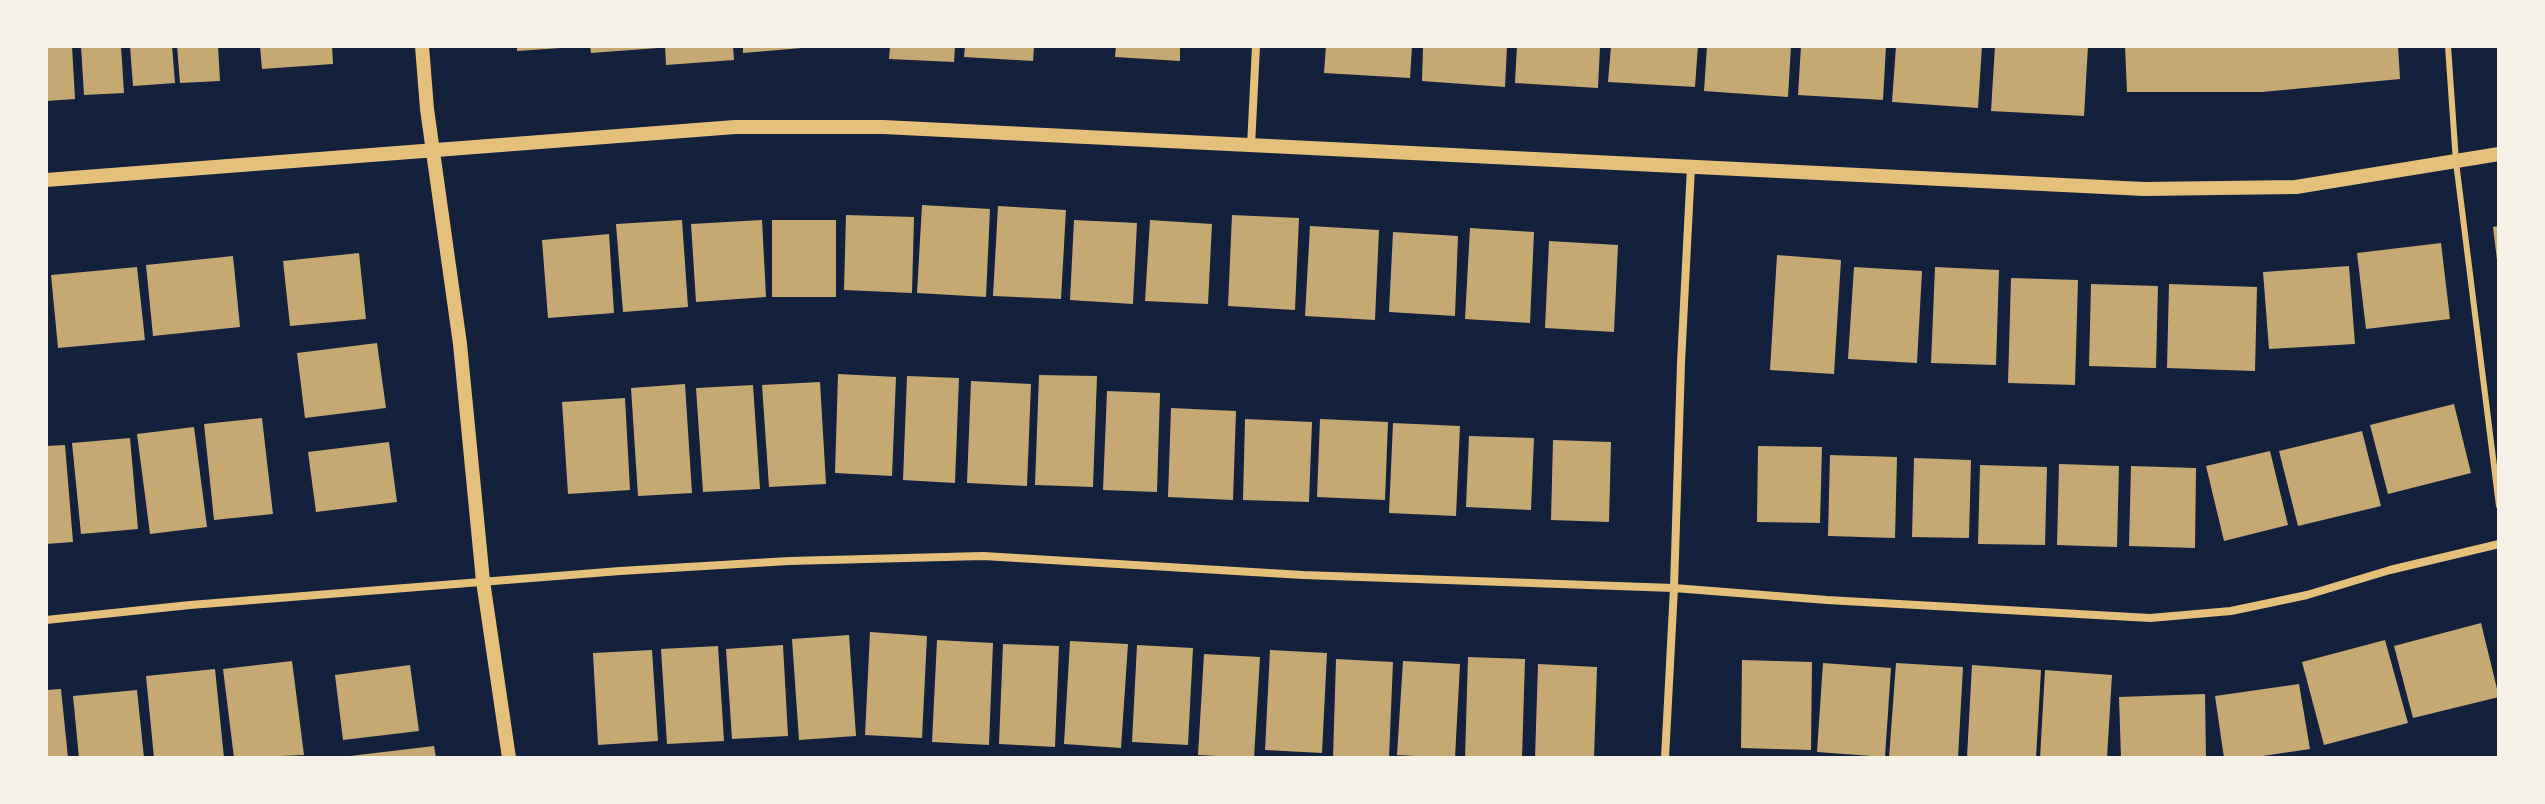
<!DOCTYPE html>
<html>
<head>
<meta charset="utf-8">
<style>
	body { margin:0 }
	#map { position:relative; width:2545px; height:804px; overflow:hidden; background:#14213d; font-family:Raleway,sans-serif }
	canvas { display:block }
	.frame { position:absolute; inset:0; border:48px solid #f6f1e7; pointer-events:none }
</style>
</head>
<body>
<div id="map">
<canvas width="2545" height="804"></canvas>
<div class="frame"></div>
</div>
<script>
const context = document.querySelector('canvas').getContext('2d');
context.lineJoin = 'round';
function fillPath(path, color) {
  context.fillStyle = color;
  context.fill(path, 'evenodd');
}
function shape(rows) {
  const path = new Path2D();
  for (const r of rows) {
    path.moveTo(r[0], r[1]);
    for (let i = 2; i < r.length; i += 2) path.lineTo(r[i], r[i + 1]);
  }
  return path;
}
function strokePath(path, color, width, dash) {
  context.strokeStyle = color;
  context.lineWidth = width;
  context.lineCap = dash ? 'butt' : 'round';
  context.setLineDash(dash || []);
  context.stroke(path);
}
fillPath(shape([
	[46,46,72,46,75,99,46,101],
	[81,46,121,46,124,93,84,95],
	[130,46,172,46,175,83,133,86],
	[177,46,218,46,220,81,180,83],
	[260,46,332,46,333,64,262,69],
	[517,46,561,46,561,48,517,51],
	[590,46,658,46,658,48,591,53],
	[665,46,733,46,734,60,666,65],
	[743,46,802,46,802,48,743,53],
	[890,46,955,46,954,62,889,59],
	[965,46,1034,46,1033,61,964,57],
	[1116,46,1180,46,1180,61,1115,57],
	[1326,46,1412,46,1410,78,1324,73],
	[1423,46,1507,46,1505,87,1422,81],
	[1517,46,1600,46,1598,88,1515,83],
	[1611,46,1698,46,1695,87,1608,82],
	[1707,46,1791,46,1788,97,1704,91],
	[1801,46,1886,46,1883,100,1798,95],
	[1896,46,1982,46,1978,108,1892,102],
	[1995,46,2088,46,2084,116,1991,111],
	[2125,46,2398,46,2400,79,2262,92,2127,92],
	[922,205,990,209,986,297,917,293],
	[998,206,1066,210,1061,299,993,296],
	[846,215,914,217,912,293,844,290],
	[1232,215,1299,218,1295,310,1228,306],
	[682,220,688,307,623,312,616,224],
	[762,220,766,297,696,302,691,224],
	[772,220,836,220,836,297,772,297],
	[1074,220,1137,223,1133,304,1070,300],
	[1150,220,1212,224,1208,304,1145,301],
	[1310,226,1379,230,1375,320,1305,316],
	[2499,226,2499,260,2497,260,2493,227],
	[1470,228,1534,232,1530,323,1465,319],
	[1393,232,1458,236,1455,316,1389,312],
	[609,234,614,313,548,318,542,240],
	[1549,241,1618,245,1614,332,1545,328],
	[2441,243,2450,319,2366,329,2357,253],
	[359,253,366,319,290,326,283,261],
	[1777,255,1841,260,1834,374,1770,370],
	[233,256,240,327,153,336,146,265],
	[2349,266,2355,344,2269,349,2263,272],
	[137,267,145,340,58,348,51,275],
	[1854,267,1922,271,1917,363,1848,359],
	[1935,267,1999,270,1996,365,1931,363],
	[2011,278,2078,280,2075,385,2008,383],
	[2091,284,2158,286,2156,368,2089,366],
	[2169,284,2257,287,2255,371,2167,368],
	[377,343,386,408,305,418,297,353],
	[838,374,896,377,892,476,835,473],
	[1039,375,1097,376,1093,487,1035,485],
	[907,376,959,378,955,483,903,480],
	[971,381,1031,384,1027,486,967,483],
	[820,382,826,484,769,487,762,385],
	[685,384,692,493,638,496,631,388],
	[753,385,760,489,703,492,696,388],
	[1107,391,1160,393,1157,492,1103,490],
	[625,398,630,490,568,494,562,402],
	[2454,404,2471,473,2388,494,2370,425],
	[1171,408,1236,411,1233,500,1168,497],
	[262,418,273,514,214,520,204,424],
	[1245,419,1312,422,1309,502,1243,500],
	[1320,419,1388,422,1385,500,1317,497],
	[1393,423,1460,426,1456,516,1389,513],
	[194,427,207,527,150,534,137,434],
	[2362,431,2381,506,2298,526,2279,451],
	[1469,436,1534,438,1531,510,1466,507],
	[130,438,138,529,81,534,72,443],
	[1553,440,1611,442,1609,522,1551,520],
	[389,442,397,502,316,512,308,452],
	[65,445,73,542,46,544,46,446],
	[1758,446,1822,447,1820,523,1757,522],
	[2270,451,2288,525,2224,541,2206,466],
	[1830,455,1897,457,1895,538,1828,536],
	[1914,458,1971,460,1969,538,1912,537],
	[2059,464,2119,466,2117,547,2057,545],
	[1980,465,2047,467,2045,545,1978,544],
	[2131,466,2196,468,2195,548,2129,546],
	[2481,623,2499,697,2413,718,2394,646],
	[870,632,927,636,922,738,865,735],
	[849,635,856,736,799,740,792,639],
	[937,640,993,643,989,745,932,742],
	[2385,640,2408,723,2324,745,2302,662],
	[1070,641,1128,644,1121,748,1064,744],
	[1003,644,1059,646,1055,747,999,744],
	[783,645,788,736,732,739,726,649],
	[1137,645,1193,648,1188,745,1132,742],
	[718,646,724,741,667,744,661,649],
	[652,650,658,741,598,745,593,653],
	[1270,650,1327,653,1322,753,1265,750],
	[1204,654,1260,657,1254,758,1198,755],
	[1468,657,1525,659,1522,758,1465,758],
	[1336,659,1393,662,1389,758,1333,758],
	[1742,660,1812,662,1811,750,1741,748],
	[292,661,304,755,234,758,223,669],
	[1403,661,1460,664,1455,758,1397,755],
	[1823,663,1891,668,1885,757,1817,752],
	[1896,663,1963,667,1958,758,1889,758],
	[1538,664,1597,667,1594,758,1535,758],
	[410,665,419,731,343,740,335,675],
	[1972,665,2041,670,2036,758,1967,757],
	[215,669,224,758,154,758,146,676],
	[2045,670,2112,675,2107,758,2040,758],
	[2299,684,2310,749,2249,758,2224,758,2215,696],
	[61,689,68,758,46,758,46,690],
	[137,690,144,758,79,758,73,696],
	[2205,694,2206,758,2121,758,2119,697],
	[434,746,436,758,350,758,350,756]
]), '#c6a872');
strokePath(shape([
	[2448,46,2456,162,2499,506]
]), '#e5c07b', 6);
strokePath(shape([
	[1251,146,1256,46],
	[46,620,190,605,620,571,789,561,983,556,1303,575,1674,588,1827,600,2150,618,2231,611,2307,595,2390,570,2499,544],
	[1665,758,1674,588,1681,363,1691,167]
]), '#e5c07b', 8);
strokePath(shape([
	[422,46,427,109,460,344,483,581,509,758],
	[46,180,735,127,883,127,2144,189,2296,187,2499,154]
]), '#e5c07b', 14);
</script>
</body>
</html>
